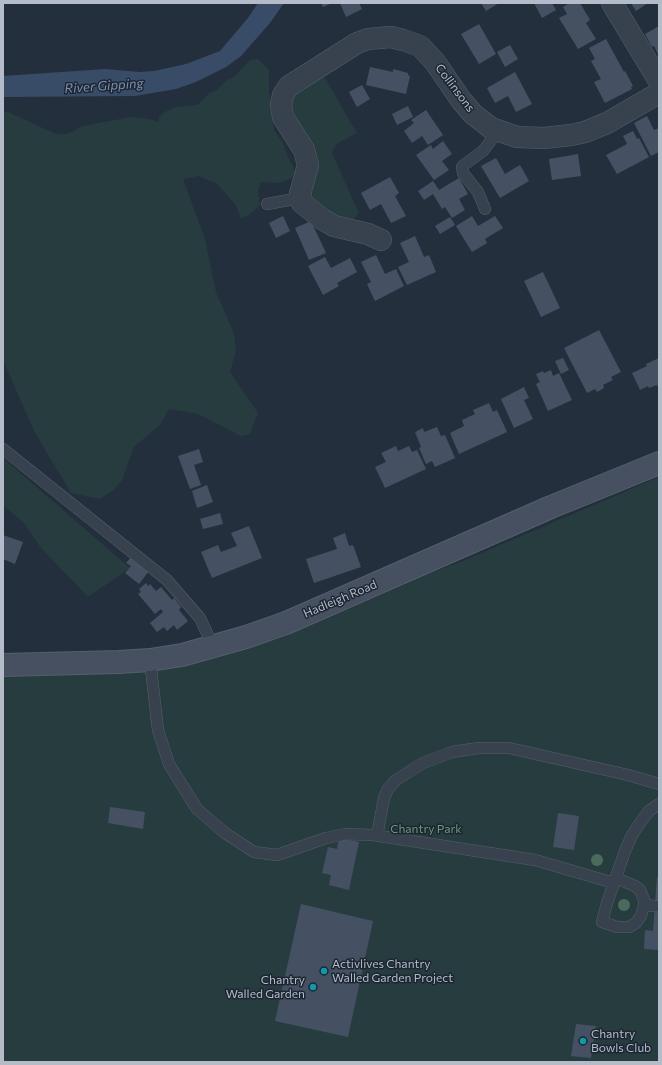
<!DOCTYPE html>
<html>
<head>
<meta charset="utf-8">
<style>
	body { margin:0 }
	#map { position:relative; width:662px; height:1065px; overflow:hidden; background:#242f3e; font-family:Commissioner,sans-serif }
	canvas { display:block }
	.frame { position:absolute; inset:0; border:4px solid #b4bcc9; pointer-events:none }
</style>
</head>
<body>
<div id="map">
<canvas width="662" height="1065"></canvas>
<div class="frame"></div>
</div>
<script>
const context = document.querySelector('canvas').getContext('2d');
context.lineJoin = 'round';
function fillPath(path, color) {
  context.fillStyle = color;
  context.fill(path, 'evenodd');
}
function shape(rows) {
  const path = new Path2D();
  for (const r of rows) {
    path.moveTo(r[0], r[1]);
    for (let i = 2; i < r.length; i += 2) path.lineTo(r[i], r[i + 1]);
  }
  return path;
}
function strokePath(path, color, width, dash) {
  context.strokeStyle = color;
  context.lineWidth = width;
  context.lineCap = dash ? 'butt' : 'round';
  context.setLineDash(dash || []);
  context.stroke(path);
}
function label(font, color, halo, rows, align = 'center') {
  context.font = font + ' Commissioner,sans-serif';
  context.lineWidth = 3;
  context.setLineDash([]);
  context.textBaseline = 'middle';
  context.strokeStyle = halo;
  context.fillStyle = color;
  for (const [text, x, y, turn = 0] of rows) {
    context.save();
    context.translate(x, y);
    context.rotate((+turn || 0) * Math.PI / 180);
    context.textAlign = isNaN(turn) ? turn : align;
    if (halo) context.strokeText(text, 0, 0);
    context.fillText(text, 0, 0);
    context.restore();
  }
}
fillPath(shape([
	[258,59,269,70,269,91,274,130,283,143,289,159,293,166,295,172,291,179,278,183,261,182,258,192,260,205,248,216,241,218,235,204,217,184,199,176,183,179,205,239,216,292,234,333,236,351,230,372,258,413,250,434,241,436,198,414,169,409,160,425,134,447,122,480,115,489,100,499,71,493,35,433,3,360,3,112,8,112,56,134,67,134,83,126,131,117,149,119,159,122,159,117,165,112,175,107,197,105,210,93,217,90,227,80,235,76,250,60],
	[322,73,357,133,336,144,332,153,359,213,353,220,340,223,310,197,311,186,317,176,318,165,315,157,287,108,289,97],
	[3,458,130,568,88,597,41,548,23,522,3,505],
	[659,477,659,1062,3,1062,3,671,126,674,281,638,402,586,426,575,463,561]
]), '#263c3f');
fillPath(shape([
	[258,3,284,3,270,23,241,56,226,67,196,82,176,89,135,96,3,97,3,76,105,69,140,72,154,71,186,64,220,51,248,18]
]), '#394c67');
fillPath(shape([
	[321,3,332,3,323,7],
	[340,3,359,3,362,9,346,17],
	[481,3,499,3,486,11],
	[534,3,552,3,556,10,542,18],
	[569,3,580,3,590,20,586,23,596,39,578,49,559,18,567,14,563,7],
	[631,3,648,3,636,11],
	[479,24,496,54,479,64,461,34],
	[659,26,659,56,654,46,652,47,645,34],
	[606,39,624,72,625,71,633,86,631,87,632,89,605,103,594,82,601,79,591,61,595,59,589,48],
	[510,45,518,59,505,67,497,52],
	[370,67,393,72,393,69,408,73,408,75,410,76,406,94,366,85],
	[515,72,532,104,516,112,508,96,495,103,487,88],
	[362,85,370,99,357,107,349,92],
	[408,106,413,117,397,125,392,114],
	[426,110,443,135,428,145,422,136,412,143,404,131,414,123,411,120],
	[647,116,654,130,659,128,659,152,651,156,634,123],
	[633,131,637,139,639,138,649,157,617,174,606,155,627,144,623,136],
	[443,141,452,154,442,161,449,170,434,180,416,155,431,145,433,149],
	[578,154,581,176,552,180,549,159],
	[496,158,505,174,520,165,529,181,500,198,481,166],
	[390,177,399,193,395,196,406,216,391,223,381,204,370,210,361,193],
	[459,178,468,194,459,199,465,210,452,218,445,207,442,209,433,194,424,200,418,191,433,181,439,190],
	[283,216,290,231,276,238,269,223],
	[472,216,478,226,495,216,503,228,485,239,487,243,472,252,456,226],
	[450,217,455,225,440,234,435,226],
	[311,221,326,253,309,260,295,228],
	[415,236,424,257,429,255,436,272,407,285,398,267,409,262,400,243],
	[376,255,385,274,396,269,404,286,375,301,367,284,371,282,361,262],
	[325,257,331,268,350,258,357,272,337,283,339,286,323,295,308,266],
	[543,272,560,308,541,317,524,281],
	[599,330,621,372,611,377,613,380,603,385,604,388,597,392,595,389,587,393,564,348],
	[563,358,569,370,561,374,555,361],
	[659,358,659,389,657,385,649,388,648,386,640,390,632,373,647,366,646,364],
	[551,370,553,376,559,373,572,400,548,411,536,384,540,382,536,374,543,371,544,373],
	[524,387,529,398,524,400,533,419,514,428,501,399],
	[489,403,493,412,497,410,507,432,459,454,450,433,464,426,462,420,475,414,473,410],
	[437,427,441,436,445,435,455,458,435,467,432,461,426,464,419,448,421,447,415,432,423,428,424,432],
	[396,446,398,451,409,446,412,452,417,450,426,469,385,488,375,467,386,462,381,453],
	[199,449,203,462,194,465,201,485,190,489,178,456],
	[207,485,213,502,197,508,192,491],
	[220,513,223,524,203,529,200,519],
	[249,526,262,558,212,578,201,552,218,545,221,552,237,546,231,533],
	[345,533,349,546,353,545,361,567,314,583,306,559,337,549,333,538],
	[3,535,23,542,15,564,3,559],
	[132,556,149,571,139,584,125,573,131,566,126,563],
	[146,583,148,586,150,584,156,591,161,587,172,600,174,598,181,607,179,610,188,621,177,630,174,625,167,631,164,627,157,632,150,623,163,612,161,609,155,614,138,594,141,592,139,589],
	[110,807,145,812,143,829,108,823],
	[558,813,579,816,574,850,553,847],
	[339,838,359,842,349,890,329,885,331,875,322,873,328,847,337,849],
	[657,877,659,877,659,950,644,949,645,930,653,931],
	[301,904,373,921,348,1037,275,1021],
	[576,1024,596,1026,591,1058,571,1056]
]), '#455162');
const lane = shape([
	[267,204,300,198],
	[485,209,478,192,463,173,462,167,465,164,483,151,498,131],
	[3,449,167,580,200,618,213,646],
	[150,660,158,730,169,764,197,809,225,833,254,852,277,855,326,838,345,834,373,835,535,860,614,883],
	[377,836,384,798,388,789,396,780,423,763,452,752,479,748,509,748,628,775,659,784],
	[616,878,635,886,640,890,644,900,644,905,641,916,636,923,629,927,617,927,602,922,607,903,625,851,632,835,642,820,649,811,659,804],
	[644,905,655,906]
]);
const street = shape([
	[612,3,659,81],
	[381,240,368,234,334,226,322,219,302,203,300,194,308,165,304,150,283,117,281,105,283,95,289,86,357,43,368,39,391,37,403,40,420,46,435,62,461,100,473,114,491,128,517,137,544,138,571,135,585,132,607,123,659,93]
]);
const secondary = shape([
	[3,665,119,662,150,660,182,655,246,637,286,623,551,507,659,463]
]);
strokePath(lane, '#565f6c', 12);
strokePath(street, '#565f6c', 22);
strokePath(secondary, '#565f6c', 24);
strokePath(lane, '#38414e', 11);
strokePath(street, '#38414e', 21);
strokePath(secondary, '#465061', 22);
context.fillStyle = '#4b6a5d';
for (const [x, y] of [
	[597,860],
	[624,905]
]) {
  context.beginPath();
  context.arc(x, y, 6, 0, 2 * Math.PI);
  context.fill();
}
for (const [x, y, r, color] of [
	[324,971,4,"#0f9aa8"],
	[313,987,4,"#0f9aa8"],
	[583,1041,4,"#0f9aa8"]
]) {
  const dot = new Path2D();
  dot.arc(x, y, r, 0, 2 * Math.PI);
  context.fillStyle = color;
  context.fill(dot);
  strokePath(dot, '#1d2633', 1.5);
}
label('12px', '#b4bcc9', '#1d2633', [
	["Collinsons",455,88,53],
	["Hadleigh Road",340,599,-23]
]);
label('12px', '#6b9a76', '#1d2633', [
	["Chantry Park",426,829]
]);
label('12px', '#b4bcc9', '#1d2633', [
	["Activlives Chantry",332,964],
	["Walled Garden Project",332,978],
	["Chantry",305,980,"right"],
	["Walled Garden",305,994,"right"],
	["Chantry",591,1034],
	["Bowls Club",591,1048]
], 'left');
label('italic 13px', '#7c92b1', '#1d2633', [
	["River Gipping",104,86,-4]
]);
</script>
</body>
</html>
